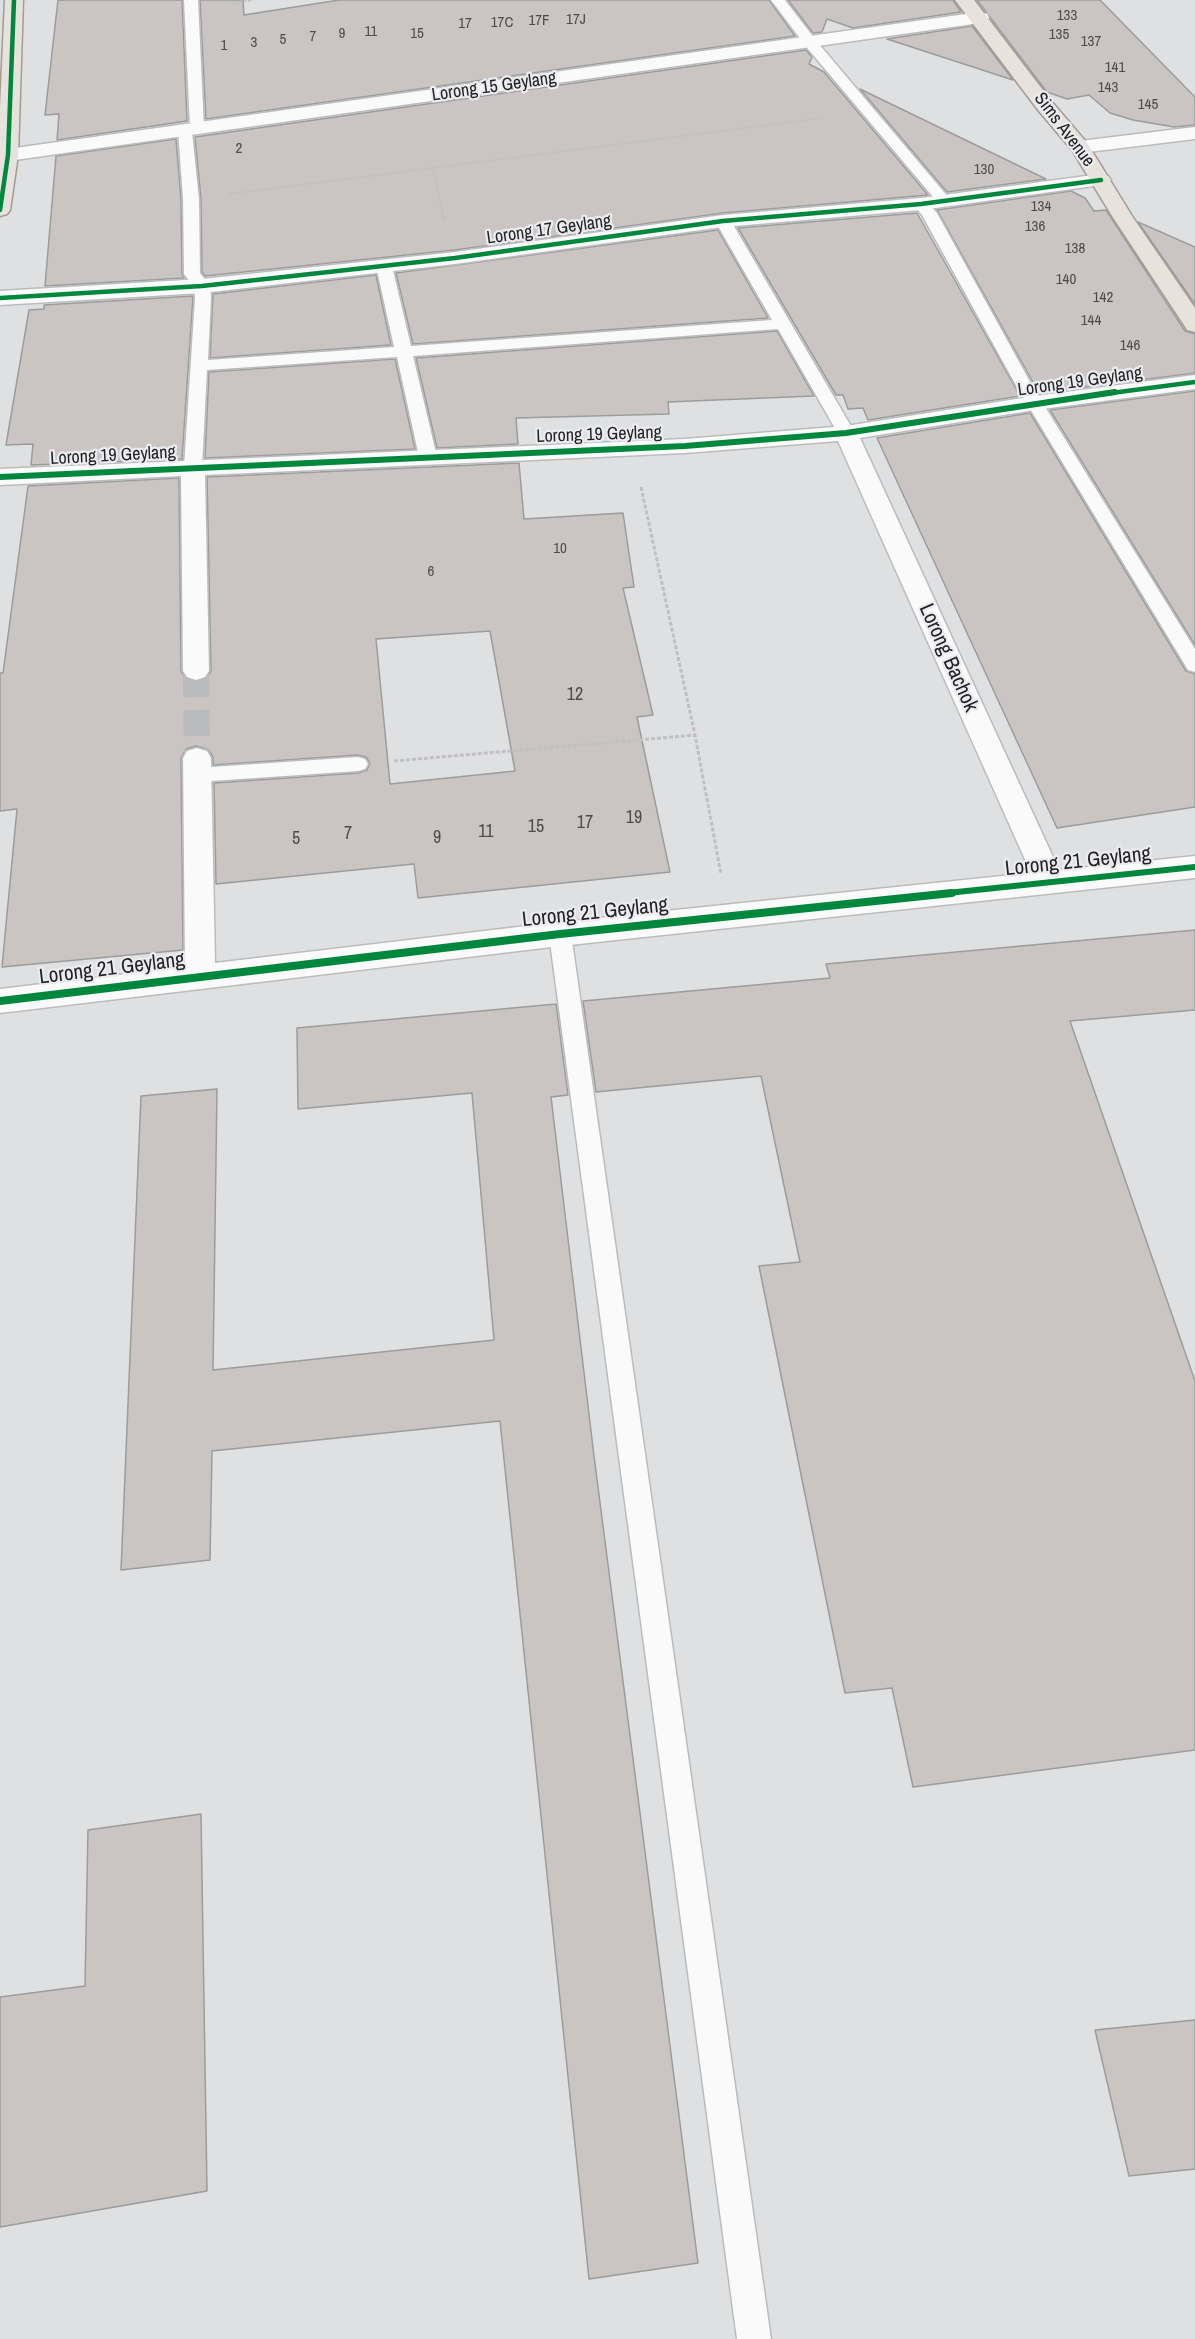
<!DOCTYPE html>
<html>
<head>
<meta charset="utf-8">
<style>
	body { margin:0 }
	canvas { display:block; background:#dfe0e1 }
</style>
</head>
<body>
<canvas width="1195" height="2339"></canvas>
<script>
const context = document.querySelector('canvas').getContext('2d');
context.lineJoin = 'round';
function fillPath(path, color) {
  context.fillStyle = color;
  context.fill(path, 'evenodd');
}
function shape(rows) {
  const path = new Path2D();
  for (const r of rows) {
    path.moveTo(r[0], r[1]);
    for (let i = 2; i < r.length; i += 2) path.lineTo(r[i], r[i + 1]);
  }
  return path;
}
function strokePath(path, color, width, dash) {
  context.strokeStyle = color;
  context.lineWidth = width;
  context.lineCap = dash ? 'butt' : 'round';
  context.setLineDash(dash || []);
  context.stroke(path);
}
function label(font, color, halo, rows, align = 'center') {
  context.font = font + ' "Archivo Narrow",sans-serif';
  context.lineWidth = 4.5;
  context.setLineDash([]);
  context.textBaseline = 'middle';
  context.strokeStyle = halo;
  context.fillStyle = color;
  for (const [text, x, y, turn = 0] of rows) {
    context.save();
    context.translate(x, y);
    context.rotate((+turn || 0) * Math.PI / 180);
    context.textAlign = isNaN(turn) ? turn : align;
    if (halo) context.strokeText(text, 0, 0);
    context.fillText(text, 0, 0);
    context.restore();
  }
}
const building = shape([
	[58,0,182,0,187,121,57,140,59,114,45,115,58,0],
	[200,0,243,0,244,15,339,0,769,0,795,36,206,119,200,0],
	[788,0,953,0,961,12,853,28,827,19,822,32,813,33,788,0],
	[977,0,1100,0,1195,97,1195,125,1174,127,1133,120,1110,113,1089,95,1067,99,1047,92,977,0],
	[972,26,1013,80,887,39,972,26],
	[806,50,812,57,809,64,824,72,928,195,723,213,455,250,205,276,202,272,201,199,195,137,806,50],
	[860,89,1046,179,947,192,860,89],
	[176,139,181,199,182,274,184,278,45,286,56,156,176,139],
	[1071,191,1085,198,1094,211,1106,210,1185,331,1195,334,1195,373,1039,393,937,210,1071,191],
	[917,213,1020,396,868,420,863,408,848,409,843,395,836,395,738,228,917,213],
	[1138,222,1195,247,1195,304,1138,222],
	[718,230,768,318,413,344,396,273,718,230],
	[376,275,391,345,210,358,213,294,376,275],
	[193,296,182,459,31,465,33,444,6,445,29,310,44,309,44,305,193,296],
	[777,331,814,396,668,402,669,414,516,418,518,444,437,448,416,358,777,331],
	[395,359,415,449,205,458,209,372,395,359],
	[1195,391,1195,645,1050,410,1195,391],
	[1030,413,1186,671,1195,674,1195,807,1057,828,877,438,1030,413],
	[519,463,524,519,623,513,634,587,623,588,653,715,637,717,670,872,418,898,414,864,216,884,214,783,358,773,367,770,370,763,366,757,358,755,213,765,213,757,209,750,196,746,186,749,181,758,183,950,2,967,17,809,0,811,0,673,3,673,28,486,179,478,181,671,186,679,197,682,207,678,211,671,207,477,519,463],
	[490,631,515,771,390,784,376,639,490,631],
	[1195,930,1195,1010,1070,1021,1195,1381,1195,1750,913,1787,892,1688,845,1693,759,1266,800,1262,761,1076,596,1092,583,1001,830,978,826,964,1195,930],
	[556,1004,568,1095,551,1097,594,1456,698,2263,589,2279,500,1421,212,1451,210,1560,121,1570,141,1096,217,1089,213,1370,494,1340,472,1093,298,1109,297,1028,556,1004],
	[201,1814,207,2191,0,2227,0,1997,85,1986,88,1830,201,1814],
	[1195,2020,1195,2169,1129,2176,1095,2030,1195,2020]
]);
fillPath(building, '#cac4c2');
strokePath(building, '#9c9c9d', 1.5);
strokePath(shape([
	[196,671,197,758]
]), '#b9babb', 26, [26, 13]);
const lane = shape([
	[184,0,198,0,204,129,202,132,192,132,199,199,200,273,210,286,211,298,208,360,394,347,376,266,384,261,392,266,411,346,772,320,715,221,723,216,731,221,855,433,852,437,840,437,778,329,413,356,437,457,434,461,428,462,422,461,419,457,397,357,207,370,202,467,199,471,187,471,184,467,195,298,194,287,184,274,183,199,178,130,180,127,190,127,184,0],
	[771,0,785,0,818,43,949,198,952,201,949,204,939,204,808,49,771,0],
	[921,199,926,201,937,213,1034,389,1195,649,1195,672,1188,670,1018,389,922,215,913,204,921,199],
	[358,757,365,759,368,764,365,769,358,771,197,782,190,780,187,775,190,770,197,768,358,757],
	[560,926,568,928,571,934,771,2339,737,2339,549,934,552,928,560,926]
]);
const street = shape([
	[980,12,987,14,989,18,987,22,8,161,0,158,1,151,8,149,980,12],
	[1101,174,1108,176,1111,180,1108,184,921,210,723,227,455,264,202,293,0,305,0,291,202,279,455,252,723,215,921,198,1101,174],
	[1195,375,1195,389,1035,410,860,438,1059,870,1195,856,1195,878,560,946,0,1013,0,989,185,967,183,758,187,751,197,748,207,751,211,758,215,963,560,922,1031,873,838,441,685,453,205,475,209,671,205,677,196,680,187,677,183,671,181,476,0,485,0,469,685,439,846,426,1035,396,1195,375]
]);
const secondary = shape([
	[1195,127,1195,139,1080,153,1073,151,1070,147,1073,143,1080,141,1195,127]
]);
const primary = shape([
	[5,0,23,0,18,155,10,210,7,214,0,216,0,108,5,0],
	[955,0,974,0,1052,102,1087,143,1132,216,1195,308,1195,332,1187,330,1184,325,1112,216,1072,150,1038,110,955,0]
]);
strokePath(lane, '#bbbcbd', 3);
strokePath(street, '#bbbcbd', 3);
strokePath(secondary, '#bbbcbd', 3);
strokePath(primary, '#a49b92', 3);
strokePath(shape([
	[230,3,253,0],
	[433,168,444,220],
	[229,194,823,118]
]), '#c0c0c2', 2, [3, 1.5]);
strokePath(shape([
	[641,487,695,735,721,874],
	[394,761,695,735]
]), '#c0c0c2', 3, [4, 2]);
fillPath(lane, '#fafafa');
fillPath(street, '#fafafa');
fillPath(secondary, '#fafafa');
fillPath(primary, '#e7e2dc');
strokePath(shape([
	[0,210,8,155,14,0],
	[0,298,202,286,455,258,723,221,921,204,1101,180],
	[1104,394,1195,382]
]), '#00873e', 4.5);
strokePath(shape([
	[0,477,685,446,846,433,1115,392],
	[938,894,1195,867]
]), '#00873e', 6);
strokePath(shape([
	[0,1001,560,934,952,893]
]), '#00873e', 8);
label('15px', '#4d4b4c', null, [
	["133",1067,16],
	["17J",576,20],
	["17F",539,21],
	["17C",502,23],
	["17",465,24],
	["11",371,32],
	["9",342,34],
	["15",417,34],
	["135",1059,35],
	["7",313,37],
	["5",283,40],
	["137",1091,42],
	["3",254,43],
	["1",224,46],
	["141",1115,68],
	["143",1108,88],
	["145",1148,105],
	["2",239,149],
	["130",984,170],
	["134",1041,207],
	["136",1035,227],
	["138",1075,249],
	["140",1066,280],
	["142",1103,298],
	["144",1091,321],
	["146",1130,346],
	["10",560,549],
	["6",431,572]
]);
label('18px', '#232325', '#ebecef', [
	["Lorong 15 Geylang",494,87,-8],
	["Sims Avenue",1064,130,53],
	["Lorong 17 Geylang",549,230,-8],
	["Lorong 19 Geylang",1080,382,-8],
	["Lorong 19 Geylang",599,435,-2],
	["Lorong 19 Geylang",113,456,-3]
]);
label('18px', '#4d4b4c', null, [
	["12",575,695],
	["19",634,818],
	["17",585,823],
	["15",536,827],
	["11",486,832],
	["7",348,834],
	["9",437,838],
	["5",296,839]
]);
label('21px', '#232325', '#ebecef', [
	["Lorong Bachok",948,658,66],
	["Lorong 21 Geylang",1078,862,-6],
	["Lorong 21 Geylang",595,913,-6],
	["Lorong 21 Geylang",112,969,-7]
]);
</script>
</body>
</html>
